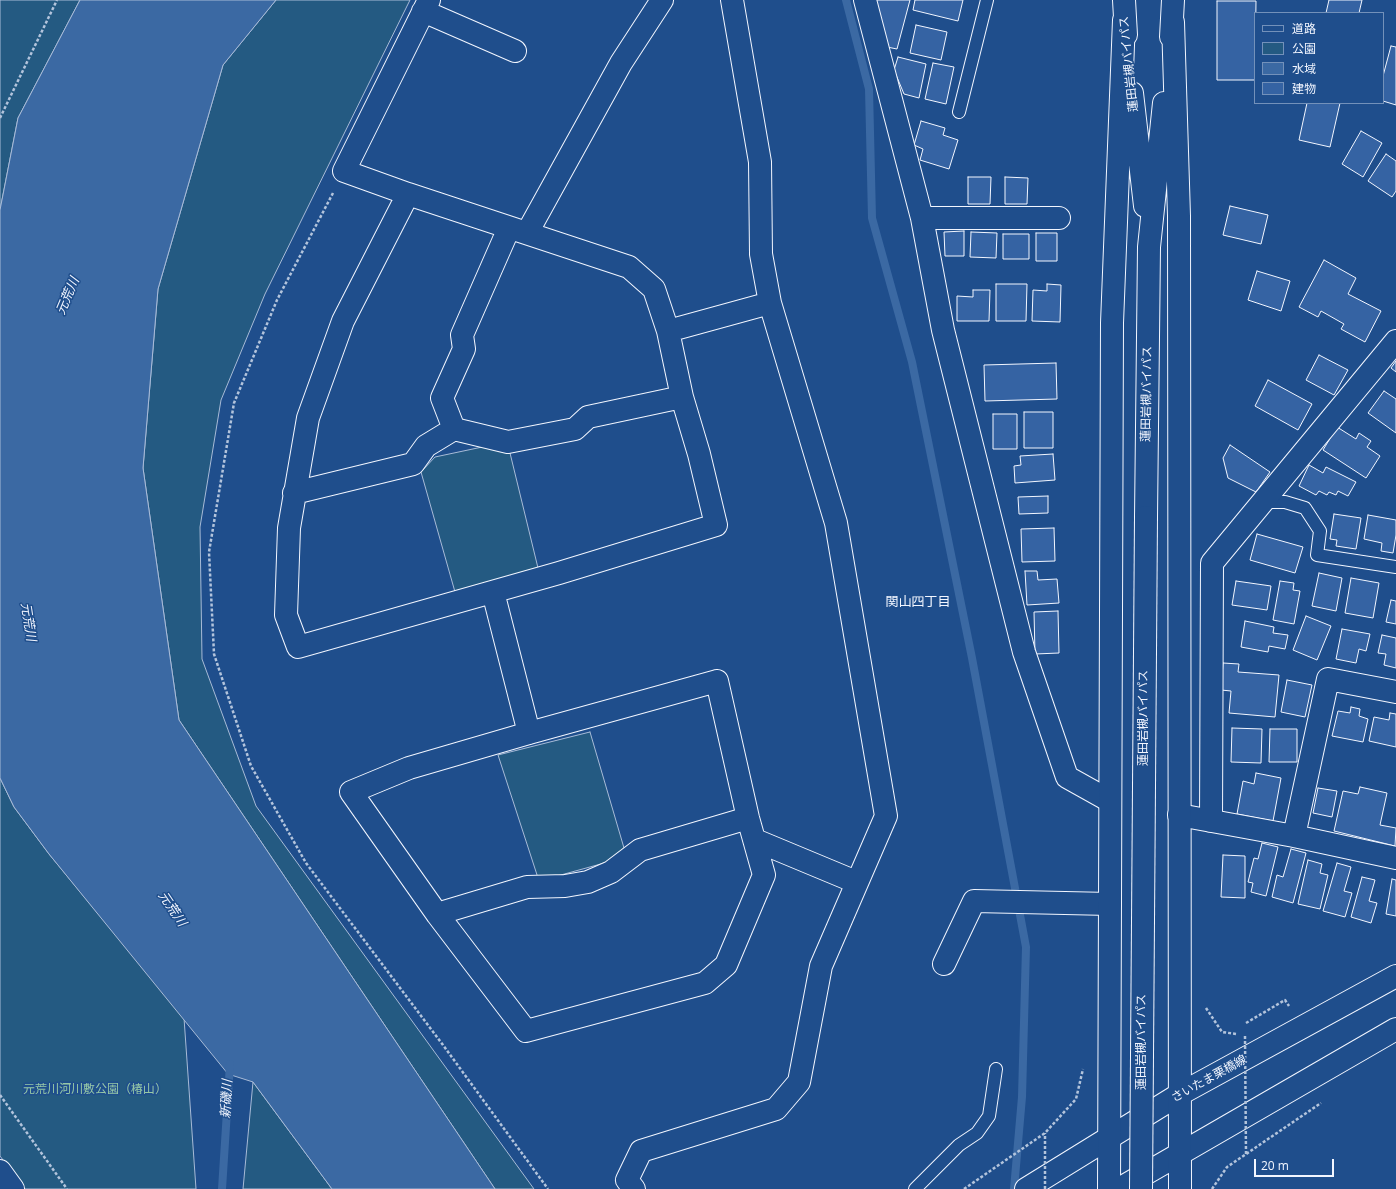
<!DOCTYPE html>
<html>
<head>
<meta charset="utf-8">
<style>
	body { margin:0 }
	#map { position:relative; width:1396px; height:1189px; overflow:hidden; background:#1f4e8c; font-family:"Open Sans","Noto Sans JP",sans-serif }
	canvas { display:block }
	.legend { position:absolute; left:1254px; top:12px; width:130px; height:92px; box-sizing:border-box; background:#1f4e8c; border:1px solid #7391ba; margin:0; padding:5px 7px; list-style:none; font-size:12px; color:#f2f6ff }
	.legend li { display:flex; align-items:center; gap:8px; height:20px }
	.legend b { width:20px; border:1px solid #7391ba }
	.scale { position:absolute; left:1254px; top:1159px; width:80px; height:18px; box-sizing:border-box; border:2px solid #f2f6ff; border-top:0; padding-left:5px; font-size:12px; line-height:14px; white-space:nowrap; color:#f2f6ff; -webkit-text-stroke:3px #1f4e8c; paint-order:stroke }
</style>
</head>
<body>
<div id="map">
<canvas width="1396" height="1189"></canvas>
<ul class="legend">
<li><b style="height:5px;background:#1f4e8c"></b>道路</li>
<li><b style="height:11px;background:#245a82"></b>公園</li>
<li><b style="height:11px;background:#3b69a3"></b>水域</li>
<li><b style="height:11px;background:#3563a3"></b>建物</li>
</ul>
<div class="scale">20 m</div>
</div>
<script>
const context = document.querySelector('canvas').getContext('2d');
context.lineJoin = 'round';
function fillPath(path, color) {
  context.fillStyle = color;
  context.fill(path, 'evenodd');
}
function shape(rows) {
  const path = new Path2D();
  for (const r of rows) {
    path.moveTo(r[0], r[1]);
    for (let i = 2; i < r.length; i += 2) path.lineTo(r[i], r[i + 1]);
  }
  return path;
}
function strokePath(path, color, width, dash) {
  context.strokeStyle = color;
  context.lineWidth = width;
  context.lineCap = dash ? 'butt' : 'round';
  context.setLineDash(dash || []);
  context.stroke(path);
}
function label(font, color, halo, rows, align = 'center') {
  context.font = font + ' "Open Sans","Noto Sans JP",sans-serif';
  context.lineWidth = 3;
  context.setLineDash([]);
  context.textBaseline = 'middle';
  context.strokeStyle = halo;
  context.fillStyle = color;
  for (const [text, x, y, turn = 0] of rows) {
    context.save();
    context.translate(x, y);
    context.rotate((+turn || 0) * Math.PI / 180);
    context.textAlign = isNaN(turn) ? turn : align;
    if (halo) context.strokeText(text, 0, 0);
    context.fillText(text, 0, 0);
    context.restore();
  }
}
const green = shape([
	[0,0,80,0,18,118,0,210,0,0],
	[276,0,410,0,265,294,221,400,200,527,202,659,256,806,534,1189,495,1189,179,720,143,468,158,289,223,65,276,0],
	[487,446,510,453,538,568,455,592,421,472,435,457,487,446],
	[590,732,624,848,608,862,539,881,498,755,590,732],
	[0,778,14,807,49,854,184,1018,196,1189,25,1189,0,1156,0,778],
	[253,1082,332,1189,243,1189,253,1082]
]);
fillPath(green, '#245a82');
strokePath(green, '#a8bbd7', 1);
const water = shape([
	[80,0,276,0,223,65,158,289,143,468,179,720,495,1189,332,1189,253,1082,228,1074,49,854,14,807,0,778,0,210,18,118,80,0]
]);
fillPath(water, '#3b69a3');
strokePath(water, '#a8bbd7', 1);
strokePath(shape([
	[846,0,869,89,872,218,912,362,972,658,1026,947,1022,1097,1014,1189],
	[222,1189,230,1064]
]), '#3b69a3', 8);
const building = shape([
	[874,0,910,0,897,49,887,47,874,0],
	[915,0,963,0,958,21,913,10,915,0],
	[1329,0,1362,0,1359,13,1326,13,1329,0],
	[1217,1,1256,1,1255,80,1217,80,1217,1],
	[916,25,947,32,941,60,910,53,916,25],
	[1391,46,1396,47,1396,105,1383,101,1383,76,1391,46],
	[898,57,926,64,919,98,904,94,894,70,898,57],
	[933,63,954,67,946,104,925,99,933,63],
	[1307,103,1340,103,1330,147,1299,140,1307,103],
	[921,121,945,128,943,135,958,140,949,169,920,160,923,149,914,145,921,121],
	[1361,131,1382,143,1363,177,1342,164,1361,131],
	[1386,154,1396,161,1396,191,1392,197,1368,181,1386,154],
	[968,177,991,177,990,204,968,204,968,177],
	[1005,177,1028,178,1027,204,1005,204,1005,177],
	[1230,206,1268,215,1261,244,1223,235,1230,206],
	[964,231,964,256,945,256,944,232,964,231],
	[971,232,997,233,996,258,970,257,971,232],
	[1036,233,1057,233,1057,261,1036,261,1036,233],
	[1003,234,1029,234,1029,259,1003,259,1003,234],
	[1324,260,1356,278,1348,294,1381,311,1365,342,1341,329,1344,324,1321,311,1318,317,1299,307,1324,260],
	[1257,271,1290,281,1281,311,1248,300,1257,271],
	[996,284,1027,284,1026,321,996,321,996,284],
	[1047,284,1061,285,1060,322,1032,321,1033,290,1047,291,1047,284],
	[973,290,990,290,989,321,957,321,957,296,973,297,973,290],
	[1319,355,1348,370,1334,395,1306,380,1319,355],
	[1396,361,1396,372,1391,368,1396,361],
	[1056,363,1057,399,985,401,984,365,1056,363],
	[1268,380,1312,404,1298,430,1255,406,1268,380],
	[1384,391,1396,399,1396,433,1368,413,1384,391],
	[1024,412,1053,412,1053,448,1024,448,1024,412],
	[993,414,1017,414,1017,449,993,449,993,414],
	[1337,427,1356,439,1359,433,1371,441,1367,447,1380,456,1366,478,1323,450,1337,427],
	[1230,445,1270,472,1256,492,1228,478,1223,458,1230,445],
	[1053,454,1055,480,1015,483,1014,466,1021,465,1020,456,1053,454],
	[1309,465,1323,473,1326,467,1356,482,1348,496,1338,491,1336,495,1329,492,1327,495,1319,491,1316,495,1299,486,1309,465],
	[1048,496,1048,513,1019,514,1018,497,1048,496],
	[1334,514,1361,518,1356,549,1336,546,1337,540,1330,539,1334,514],
	[1368,515,1396,520,1396,535,1393,553,1381,551,1382,543,1364,539,1368,515],
	[1054,528,1055,561,1022,562,1021,529,1054,528],
	[1257,534,1303,547,1295,573,1250,560,1257,534],
	[1025,571,1037,571,1038,580,1057,579,1059,603,1027,605,1025,571],
	[1319,573,1342,578,1336,611,1312,606,1319,573],
	[1351,578,1379,583,1373,618,1345,613,1351,578],
	[1236,581,1271,586,1267,610,1232,605,1236,581],
	[1280,581,1294,583,1293,590,1300,591,1294,624,1273,620,1280,581],
	[1391,600,1396,601,1396,624,1386,622,1391,600],
	[1058,611,1059,653,1035,654,1034,612,1058,611],
	[1306,616,1331,626,1317,660,1293,650,1306,616],
	[1245,621,1274,627,1273,633,1288,635,1285,649,1269,646,1268,652,1241,647,1245,621],
	[1342,629,1370,634,1366,651,1359,649,1356,663,1336,659,1342,629],
	[1382,635,1396,638,1396,668,1384,665,1386,654,1378,653,1382,635],
	[1223,663,1239,664,1238,672,1279,675,1275,717,1229,713,1231,691,1221,690,1223,663],
	[1287,680,1312,685,1305,717,1281,712,1287,680],
	[1351,707,1360,709,1359,716,1368,719,1363,742,1332,736,1338,711,1350,713,1351,707],
	[1390,713,1396,714,1396,747,1369,741,1374,717,1389,720,1390,713],
	[1232,728,1262,729,1261,763,1231,762,1232,728],
	[1270,729,1297,729,1297,762,1269,762,1270,729],
	[1256,773,1281,778,1273,821,1237,814,1243,781,1254,784,1256,773],
	[1360,787,1387,793,1380,825,1396,828,1395,846,1334,831,1343,791,1358,794,1360,787],
	[1318,788,1337,791,1332,817,1313,813,1318,788],
	[1262,843,1278,847,1266,896,1251,892,1253,883,1248,882,1254,858,1258,859,1262,843],
	[1291,849,1306,853,1293,903,1272,897,1277,875,1283,877,1291,849],
	[1223,855,1245,856,1245,898,1221,897,1223,855],
	[1308,860,1322,864,1320,873,1328,875,1320,909,1298,904,1308,860],
	[1337,863,1351,867,1344,891,1352,893,1345,917,1323,911,1337,863],
	[1362,877,1375,880,1369,901,1377,903,1371,923,1351,917,1362,877],
	[1392,879,1396,880,1396,916,1386,914,1392,879]
]);
fillPath(building, '#3563a3');
strokePath(building, '#f2f6ff', 1);
const service = shape([
	[959,112,987,0],
	[1264,502,1285,502,1305,508,1320,531,1317,555,1396,567],
	[915,1189,959,1145,977,1133,989,1116,996,1069]
]);
const minor = shape([
	[865,0,922,218,943,330,1024,652,1067,777,1110,801],
	[423,11,515,51],
	[408,194,629,267,654,289,668,331,682,397,699,454,716,525,559,573,298,647,286,615,289,528,308,418,343,321,408,194],
	[408,194,344,171,429,0],
	[922,218,1059,218],
	[527,233,621,63,662,0],
	[668,331,770,303],
	[454,429,442,398,464,349,462,335,509,228],
	[294,493,413,464,426,446,454,429,508,442,575,429,588,417,682,397],
	[493,592,529,733],
	[717,681,748,818,764,875,726,965,705,983,526,1031,437,914,351,792,409,768,529,733,717,681],
	[1179,815,1294,836,1396,858],
	[1211,821,1212,563,1396,341],
	[1294,836,1328,679,1396,692],
	[755,840,856,882],
	[437,914,527,887,565,886,588,882,611,872,640,850,748,818],
	[944,964,974,901,1110,904],
	[0,1171,13,1189],
	[634,1189,627,1180,641,1151,776,1109,799,1082,821,966,886,816,836,523,770,303,761,254,760,162,732,0]
]);
const primary = shape([
	[1026,1189,1180,1094,1396,976],
	[1119,1189,1396,1029]
]);
const trunk = shape([
	[1124,0,1126,35],
	[1173,22,1179,216,1180,1189],
	[1171,37,1173,0],
	[1132,93,1145,206],
	[1146,517,1149,247,1164,103],
	[1109,1189,1112,323,1124,20]
]);
strokePath(service, '#f2f6ff', 14);
strokePath(minor, '#f2f6ff', 24);
strokePath(primary, '#f2f6ff', 24);
strokePath(trunk, '#f2f6ff', 24);
strokePath(shape([
	[0,118,57,0],
	[333,193,277,300,234,403,209,552,214,654,251,766,306,863,443,1045,548,1189],
	[1206,1008,1222,1032,1236,1034],
	[1246,1023,1285,1000,1289,1006],
	[0,1095,67,1189],
	[964,1189,1045,1133,1076,1099,1083,1069],
	[1212,1189,1227,1167,1321,1103]
]), '#b3c4dc', 2.5, [3, 2]);
strokePath(service, '#1f4e8c', 12);
strokePath(minor, '#1f4e8c', 22);
strokePath(primary, '#1f4e8c', 22);
strokePath(trunk, '#1f4e8c', 22);
const trunkBridge = shape([
	[1141,1189,1146,517]
]);
strokePath(trunkBridge, '#f2f6ff', 24, []);
strokePath(shape([
	[1245,1036,1246,1154],
	[1045,1189,1045,1133]
]), '#b3c4dc', 2.5, [3, 2]);
strokePath(trunkBridge, '#1f4e8c', 22);
label('12px', '#f2f6ff', '#1f4e8c', [
	["蓮田岩槻バイパス",1129,64,-96],
	["蓮田岩槻バイパス",1147,394,-89],
	["蓮田岩槻バイパス",1144,718,-90],
	["蓮田岩槻バイパス",1142,1042,-90],
	["さいたま栗橋線",1209,1079,-29]
]);
label('12px', '#97c8a6', '#1f4e8c', [
	["元荒川河川敷公園（椿山）",95,1090]
]);
label('italic 13px', '#f2f6ff', '#1f4e8c', [
	["元荒川",68,296,-67],
	["元荒川",28,622,81],
	["元荒川",172,909,56],
	["新磯川",227,1099,-87]
]);
label('13px', '#f2f6ff', '#1f4e8c', [
	["関山四丁目",918,602]
]);
</script>
</body>
</html>
